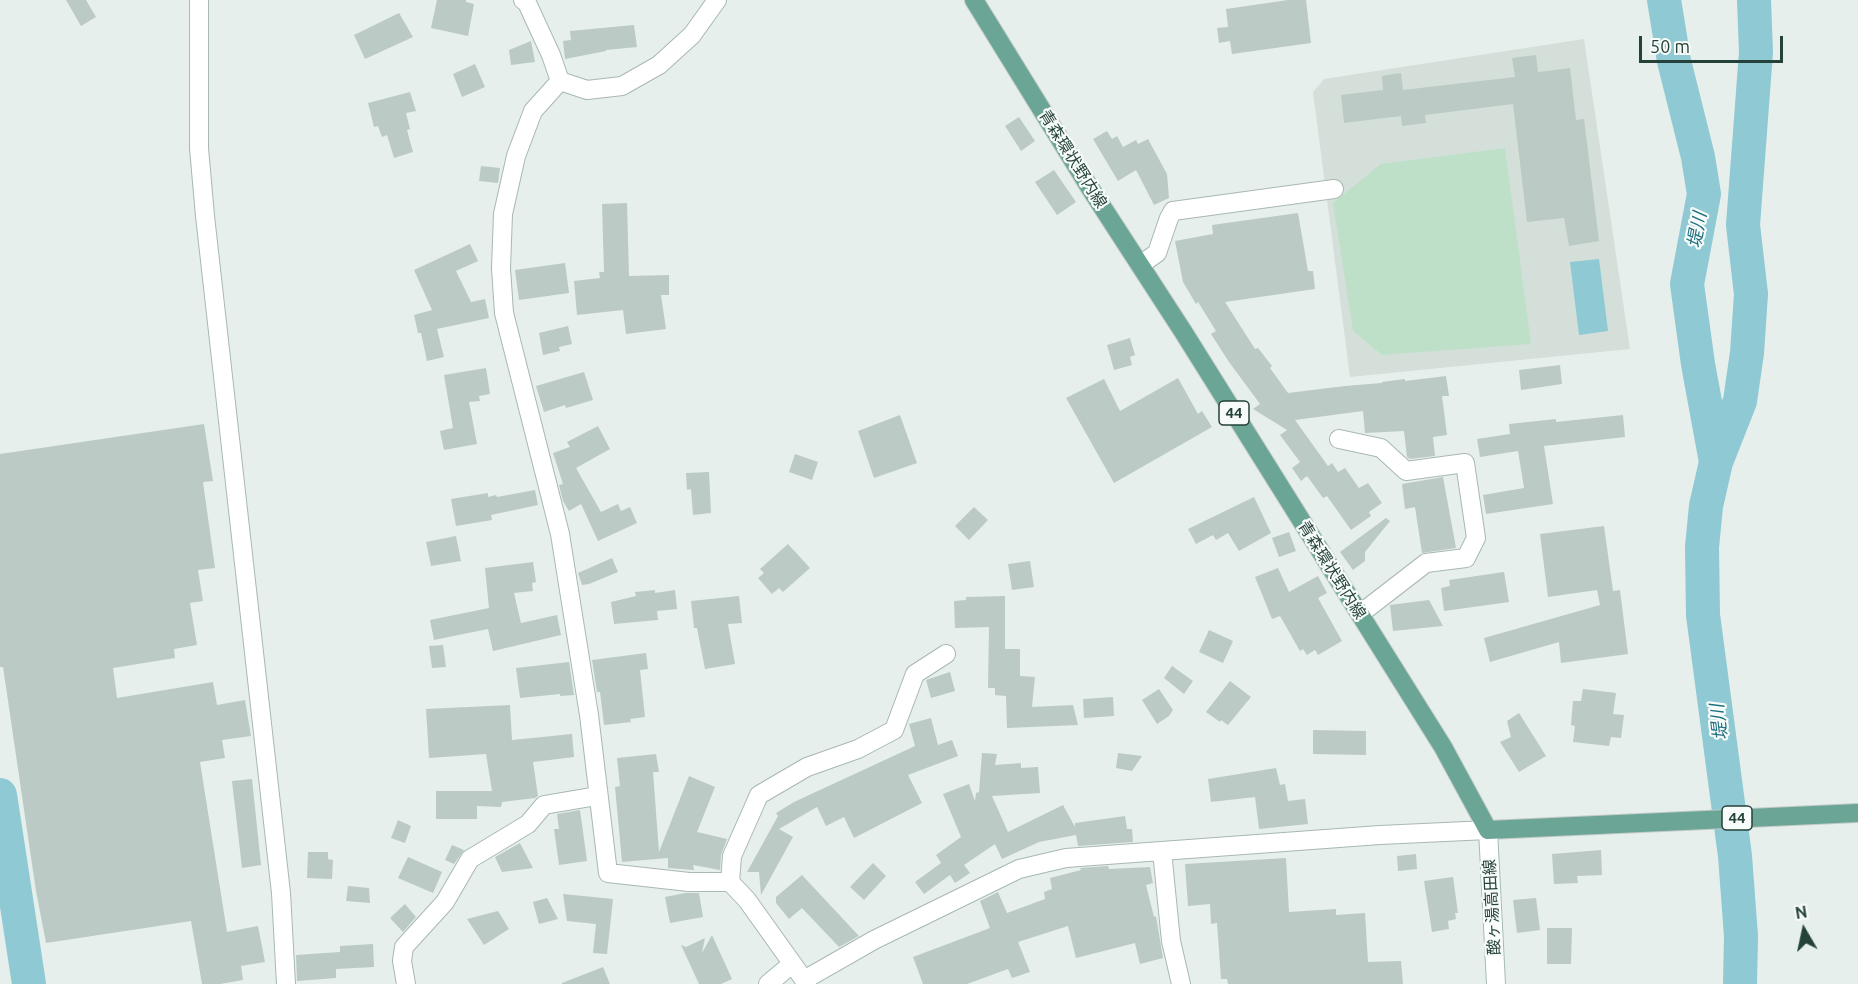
<!DOCTYPE html>
<html>
<head>
<meta charset="utf-8">
<style>
	body { margin:0 }
	#map { position:relative; width:1858px; height:984px; overflow:hidden; background:#e6efeb; font-family:Ubuntu,sans-serif }
	canvas { display:block }
	.north { position:absolute; left:1774px; top:900px; width:60px; height:60px; -webkit-text-stroke:4px #f7fbf9; paint-order:stroke; rotate:351deg; font-size:16px; font-weight:700; line-height:24px; text-align:center; color:#24423a }
	.north::after { content:''; display:block; margin:auto; width:21px; height:27px; background:#24423a; clip-path:polygon(50% 0,100% 100%,50% 72%,0 100%) }
	.scale { position:absolute; left:1639px; top:36px; width:144px; height:27px; box-sizing:border-box; border:3px solid #24423a; border-top:0; padding-left:8px; font-size:18px; line-height:21px; white-space:nowrap; color:#24423a; -webkit-text-stroke:4px #f7fbf9; paint-order:stroke }
</style>
</head>
<body>
<div id="map">
<canvas width="1858" height="984"></canvas>
<div class="north">N</div>
<div class="scale">50 m</div>
</div>
<script>
const context = document.querySelector('canvas').getContext('2d');
context.lineJoin = 'round';
function fillPath(path, color) {
  context.fillStyle = color;
  context.fill(path, 'evenodd');
}
function shape(rows) {
  const path = new Path2D();
  for (const r of rows) {
    path.moveTo(r[0], r[1]);
    for (let i = 2; i < r.length; i += 2) path.lineTo(r[i], r[i + 1]);
  }
  return path;
}
function strokePath(path, color, width, dash) {
  context.strokeStyle = color;
  context.lineWidth = width;
  context.lineCap = dash ? 'butt' : 'round';
  context.setLineDash(dash || []);
  context.stroke(path);
}
function label(font, color, halo, rows, align = 'center') {
  context.font = font + ' Ubuntu,"Noto Sans JP",sans-serif';
  context.lineWidth = 4.5;
  context.setLineDash([]);
  context.textBaseline = 'middle';
  context.strokeStyle = halo;
  context.fillStyle = color;
  for (const [text, x, y, turn = 0] of rows) {
    context.save();
    context.translate(x, y);
    context.rotate((+turn || 0) * Math.PI / 180);
    context.textAlign = isNaN(turn) ? turn : align;
    if (halo) context.strokeText(text, 0, 0);
    context.fillText(text, 0, 0);
    context.restore();
  }
}
fillPath(shape([
	[1584,39,1630,349,1350,377,1313,92,1324,79]
]), '#d4dfda');
fillPath(shape([
	[1505,148,1531,344,1382,355,1353,331,1333,203,1381,164]
]), '#bfe0c8');
fillPath(shape([
	[1599,259,1608,331,1579,335,1570,262]
]), '#8ec9d4');
strokePath(shape([
	[1664,0,1674,61,1698,157,1704,194,1687,284,1698,364,1716,462],
	[0,795,29,984],
	[1740,984,1741,936,1735,856,1703,615,1702,547,1706,506,1716,462,1740,401,1747,353,1751,294,1743,225,1756,52,1754,0]
]), '#8ec9d4', 34);
fillPath(shape([
	[66,0,86,0,96,17,81,26],
	[437,0,466,0,466,2,474,4,468,36,431,28],
	[1288,0,1306,0,1311,43,1232,54,1230,41,1219,43,1217,28,1228,27,1226,9],
	[399,13,413,37,365,59,354,35],
	[634,25,637,47,606,50,606,51,565,59,563,41,571,40,570,31],
	[531,41,535,62,511,65,509,50],
	[1536,55,1538,72,1570,68,1576,120,1584,119,1599,241,1569,246,1564,218,1527,222,1513,104,1425,115,1426,123,1402,126,1401,116,1344,123,1341,95,1383,90,1382,76,1401,73,1403,90,1515,77,1512,58],
	[475,64,485,87,462,97,453,74],
	[410,92,416,111,406,113,410,129,407,130,413,152,394,158,387,135,382,137,378,126,374,127,368,103],
	[1019,117,1035,141,1021,151,1005,126],
	[1107,131,1112,139,1117,136,1123,147,1136,140,1138,144,1148,139,1167,174,1169,198,1154,205,1136,170,1118,181,1093,139],
	[481,166,500,168,498,183,479,181],
	[1054,170,1076,202,1057,215,1035,182],
	[627,203,629,276,669,275,669,295,661,295,666,329,626,334,623,310,577,315,574,281,600,278,599,272,604,272,602,204],
	[1298,213,1308,271,1313,271,1315,289,1225,302,1255,349,1258,348,1272,366,1270,368,1288,393,1345,386,1382,383,1382,382,1405,379,1405,381,1446,376,1449,396,1442,396,1447,435,1433,437,1435,456,1410,459,1407,457,1404,431,1365,433,1363,411,1295,420,1328,466,1332,463,1338,472,1345,468,1359,488,1368,483,1382,503,1369,512,1371,516,1351,530,1327,496,1323,498,1307,476,1301,481,1292,468,1300,462,1280,435,1287,430,1253,409,1260,404,1229,362,1211,334,1216,331,1198,302,1196,304,1183,282,1175,241,1213,234,1212,225],
	[470,244,478,261,456,271,471,302,485,299,489,318,437,329,444,357,427,361,421,333,418,333,414,315,432,310,414,270],
	[565,263,569,293,519,300,515,270],
	[568,326,572,344,559,347,560,351,543,355,539,333],
	[1130,338,1135,355,1130,357,1132,365,1114,370,1107,345],
	[1560,365,1562,384,1521,390,1519,370],
	[486,368,490,394,479,396,480,401,469,402,477,444,444,450,440,431,453,428,444,375],
	[584,372,593,400,566,408,565,405,544,412,536,386],
	[1178,378,1198,414,1202,411,1212,427,1114,483,1066,398,1104,379,1120,411],
	[900,415,917,463,874,478,858,431],
	[1623,415,1625,437,1544,446,1553,504,1486,514,1483,495,1524,488,1518,451,1480,457,1477,439,1510,434,1509,424,1556,419,1556,422],
	[204,424,213,481,203,482,215,568,198,570,203,601,190,603,197,645,174,649,175,658,113,668,117,698,213,682,217,705,245,700,251,736,222,740,225,758,200,762,227,932,258,926,265,962,241,966,243,980,220,984,202,984,191,921,46,943,36,891,3,667,0,667,0,454],
	[598,426,610,449,576,468,601,512,618,504,621,511,630,507,637,523,598,541,581,504,569,511,563,501,559,485,563,484,553,453,570,447,567,442],
	[795,454,818,462,812,480,789,472],
	[709,472,711,513,693,515,691,489,687,490,686,473],
	[1443,477,1456,548,1422,553,1415,507,1405,509,1402,484],
	[535,490,538,505,491,515,492,520,456,526,451,499,488,493,488,497,496,495,497,497],
	[1254,497,1271,533,1239,551,1228,533,1216,540,1213,535,1196,544,1188,529],
	[974,507,988,520,969,540,955,526],
	[1386,518,1390,521,1365,552,1365,561,1353,570,1340,552],
	[1604,526,1613,591,1620,590,1628,654,1561,663,1559,642,1490,662,1484,638,1600,605,1597,590,1548,597,1540,534],
	[1289,532,1296,551,1279,557,1272,538],
	[456,536,461,561,431,566,426,542],
	[788,544,810,568,783,592,779,588,772,594,758,578,764,573,760,569],
	[612,558,618,572,589,584,582,585,578,573],
	[1030,561,1034,587,1012,590,1008,564],
	[533,562,536,582,532,583,533,591,514,593,521,623,557,615,561,635,493,651,488,629,434,640,430,620,489,608,485,568],
	[1278,568,1289,592,1318,576,1327,593,1318,598,1342,641,1318,655,1315,650,1307,655,1303,649,1300,651,1280,616,1272,619,1255,577],
	[1504,572,1509,602,1444,611,1441,588,1450,586,1449,580],
	[655,590,655,593,675,590,677,609,657,611,658,620,614,624,611,602,636,596,635,592],
	[739,596,742,623,728,624,735,664,705,669,697,628,694,628,691,601],
	[1005,596,1005,649,1020,649,1020,676,1035,677,1032,707,1073,705,1078,725,1007,728,1006,696,995,695,995,688,988,688,989,627,955,628,954,601,966,600,966,597],
	[1429,600,1443,626,1393,631,1390,605],
	[1209,630,1233,641,1223,663,1199,652],
	[443,645,446,667,432,668,429,646],
	[646,653,648,669,640,670,645,717,630,719,631,722,604,725,600,692,597,692,592,660],
	[569,662,574,695,560,696,560,694,520,698,516,668],
	[1172,666,1193,681,1184,694,1164,678],
	[950,672,955,691,931,698,926,680],
	[1230,681,1251,697,1228,725,1221,720,1220,722,1206,712],
	[1159,689,1173,710,1169,716,1157,724,1142,700],
	[1583,689,1616,693,1613,714,1624,715,1621,738,1611,737,1609,746,1573,742,1575,726,1571,725,1573,701,1581,701],
	[1113,697,1114,716,1084,718,1083,699],
	[510,705,512,740,572,734,574,757,533,762,538,796,535,798,502,802,501,807,477,806,477,819,436,819,436,791,492,791,486,754,429,758,426,709],
	[1519,713,1546,756,1519,772,1500,742,1511,737,1507,721],
	[931,718,938,745,952,740,958,756,908,775,922,803,854,838,844,817,826,826,817,807,779,829,793,837,761,895,759,872,747,872,778,816,776,813,794,802,915,746,909,724],
	[1313,730,1366,731,1366,755,1313,754],
	[982,753,997,754,995,765,1021,763,1021,768,1038,767,1040,793,992,796,1008,832,1063,805,1075,827,1075,823,1125,816,1127,829,1132,829,1133,842,1078,846,1076,835,1039,842,1002,859,995,844,964,865,970,873,955,883,950,875,924,894,915,882,941,863,936,855,961,837,943,794,969,784,975,801,976,793,979,792],
	[1118,753,1142,756,1132,771,1116,768],
	[656,754,659,772,653,772,659,852,689,776,715,787,697,832,727,839,721,855,720,870,693,865,694,870,668,868,668,858,622,862,615,787,620,786,617,758],
	[1276,768,1280,785,1285,784,1288,801,1305,799,1308,824,1259,829,1255,797,1211,802,1208,779],
	[252,779,261,865,242,868,232,781],
	[580,810,587,861,559,865,554,829,559,829,557,814],
	[398,820,411,826,405,843,391,838],
	[520,843,533,868,502,872,495,857],
	[452,845,464,850,454,864,445,860],
	[1601,850,1602,875,1577,876,1578,883,1554,884,1552,854],
	[308,852,328,852,328,859,333,860,332,879,307,878],
	[1416,854,1417,869,1398,871,1397,856],
	[408,857,442,872,433,893,398,878],
	[1286,858,1289,912,1336,909,1336,915,1365,913,1368,962,1401,961,1403,984,1228,984,1227,979,1221,979,1217,923,1211,924,1210,904,1188,906,1185,864],
	[873,863,886,876,864,900,850,887],
	[1108,866,1109,869,1150,867,1153,883,1146,885,1154,917,1156,916,1163,958,1140,964,1135,943,1076,958,1068,926,1018,942,1030,972,1012,978,1008,969,967,984,923,984,913,957,990,928,980,901,998,892,1007,913,1045,899,1044,892,1052,889,1050,878,1081,870,1080,868],
	[802,875,859,936,839,947,802,908,789,919,776,903,776,897],
	[1453,877,1458,913,1455,913,1456,919,1448,921,1449,929,1432,932,1424,881],
	[348,886,369,888,370,903,346,901],
	[685,893,699,893,703,917,670,923,665,897],
	[563,894,613,899,607,954,593,953,596,924,567,921],
	[547,898,558,919,539,924,533,902],
	[1536,898,1540,930,1517,933,1513,900],
	[405,904,416,917,403,932,390,918],
	[498,911,509,929,484,945,467,919],
	[1547,928,1572,928,1571,964,1547,964],
	[712,935,732,979,721,984,699,984,681,945,686,947,705,938,702,953],
	[373,944,374,967,336,969,336,978,297,981,296,955,340,952,340,946],
	[603,967,610,984,562,984,562,983]
]), '#bbcac4');
const minor = shape([
	[199,0,199,148,205,216,281,893,286,984],
	[523,0,527,3,551,55,560,81],
	[560,81,533,111,516,156,503,214,501,268,504,313,560,534,589,715,608,873,689,882,730,882,747,900,807,984],
	[560,81,587,90,622,86,659,65,692,35,717,0],
	[1140,265,1157,253,1169,218,1173,211,1334,189],
	[1339,439,1381,448,1406,471,1465,463,1476,538,1466,558,1426,563,1360,614],
	[1162,851,1171,941,1181,984],
	[730,882,732,856,759,795,807,767,858,749,894,730,915,674,946,654],
	[804,980,874,940,1019,869,1066,858,1380,835,1488,830],
	[406,984,402,961,404,947,445,902,470,859,528,824,544,805,597,796],
	[768,984,792,964]
]);
const secondary = shape([
	[1488,830,1496,984]
]);
const primary = shape([
	[974,0,1090,188,1184,333,1443,747,1488,830,1858,813]
]);
strokePath(minor, '#a8b8b2', 20);
strokePath(secondary, '#a4bbb3', 20);
strokePath(primary, '#c2cac8', 20);
strokePath(minor, '#fff', 18);
strokePath(secondary, '#fff', 18);
strokePath(primary, '#6aa596', 18);
for (const [x, y, w] of [
	[1234,413,30],
	[1737,818,30]
]) {
  const box = new Path2D();
  box.roundRect(x - w / 2, y - 12, w, 24, 4.5);
  context.fillStyle = '#f7fbf9';
  context.fill(box);
  strokePath(box, '#24423a', 1.5);
}
label('bold 15px', '#24423a', null, [
	["44",1234,413],
	["44",1737,818]
]);
label('16px', '#24423a', '#f7fbf9', [
	["青森環状野内線",1073,159,58],
	["青森環状野内線",1332,570,58],
	["酸ヶ湯高田線",1492,907,-93]
]);
label('italic 18px', '#1c6f80', '#f7fbf9', [
	["堤川",1697,230,-80],
	["堤川",1719,722,-97]
]);
</script>
</body>
</html>
